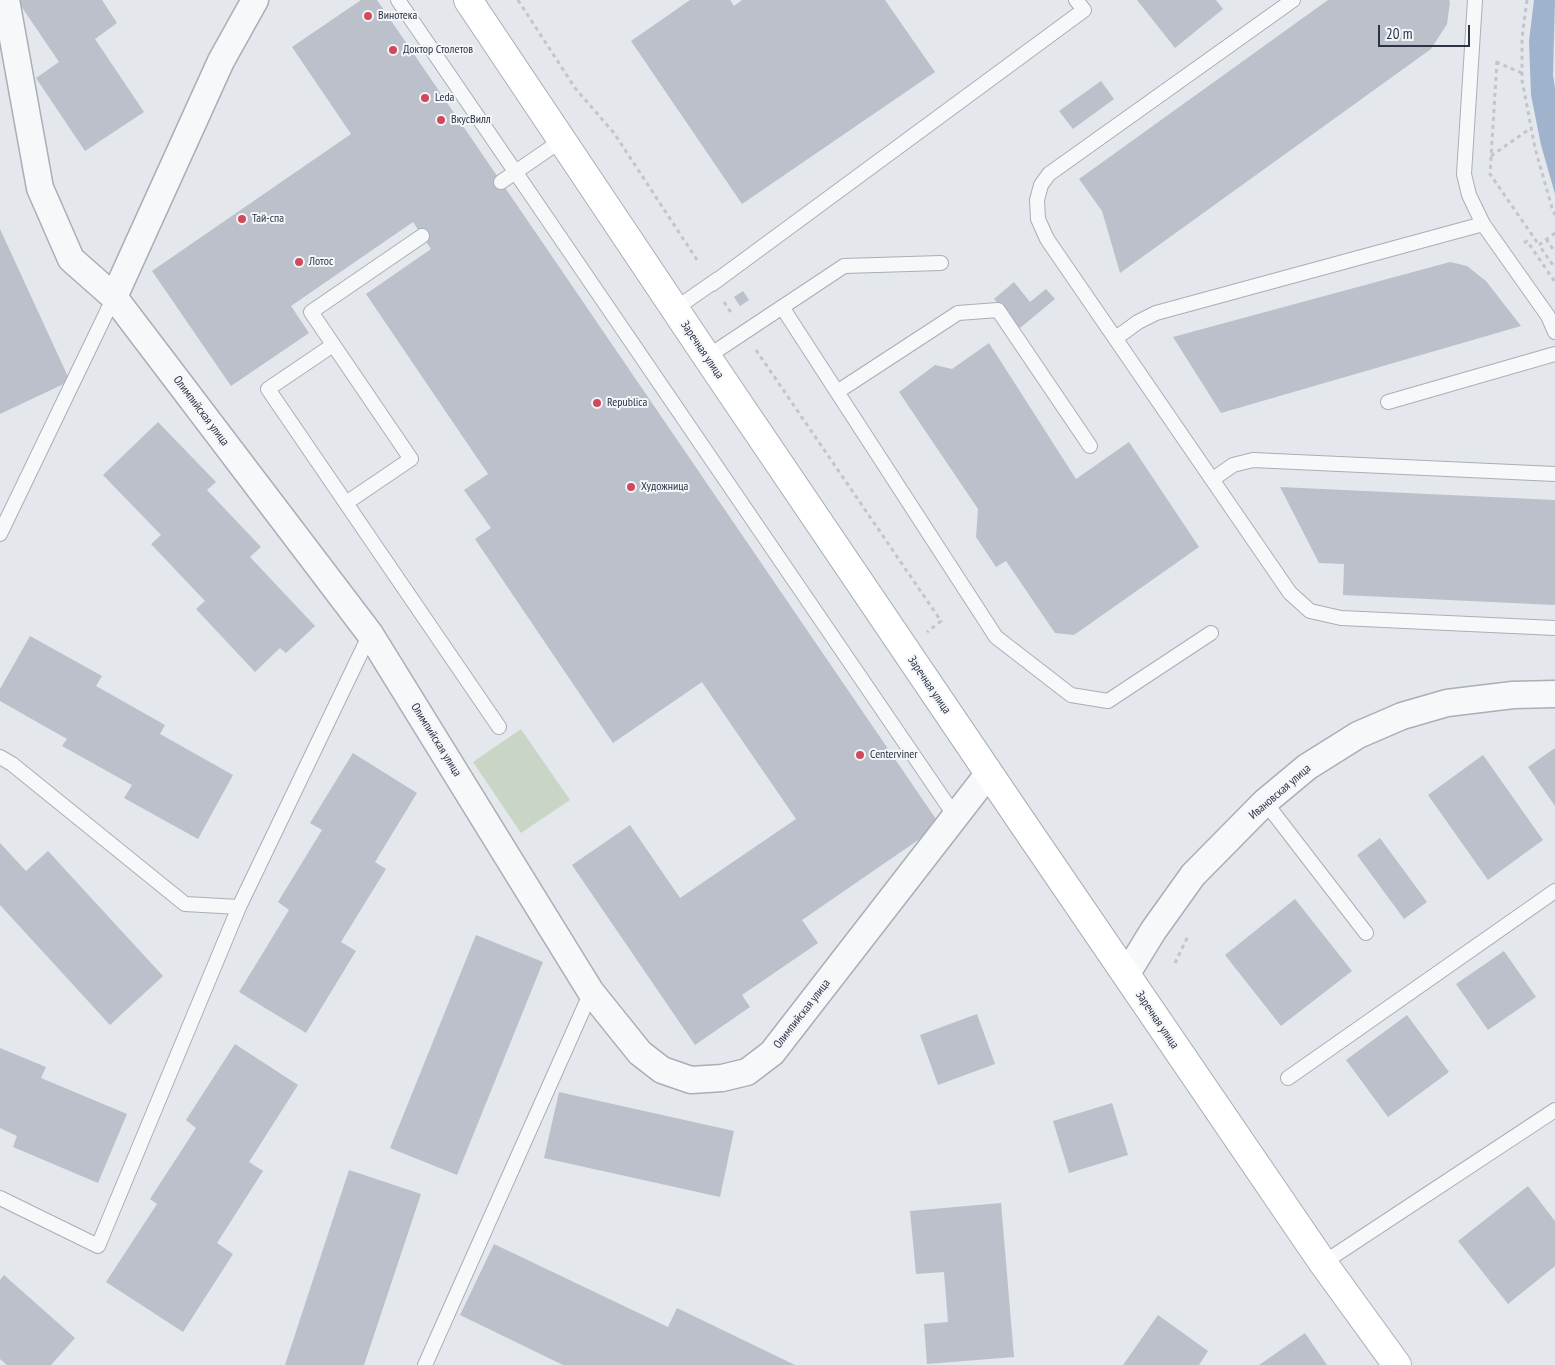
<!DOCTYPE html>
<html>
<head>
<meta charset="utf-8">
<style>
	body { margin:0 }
	#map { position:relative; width:1555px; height:1365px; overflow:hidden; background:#e4e7ec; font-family:"PT Sans Narrow",sans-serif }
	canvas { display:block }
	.scale { position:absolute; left:1378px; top:25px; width:92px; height:22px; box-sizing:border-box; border:2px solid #2b3445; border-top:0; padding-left:6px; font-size:15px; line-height:18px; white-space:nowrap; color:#2b3445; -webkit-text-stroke:4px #f4f6f9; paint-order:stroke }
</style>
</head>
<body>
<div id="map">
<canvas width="1555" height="1365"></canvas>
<div class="scale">20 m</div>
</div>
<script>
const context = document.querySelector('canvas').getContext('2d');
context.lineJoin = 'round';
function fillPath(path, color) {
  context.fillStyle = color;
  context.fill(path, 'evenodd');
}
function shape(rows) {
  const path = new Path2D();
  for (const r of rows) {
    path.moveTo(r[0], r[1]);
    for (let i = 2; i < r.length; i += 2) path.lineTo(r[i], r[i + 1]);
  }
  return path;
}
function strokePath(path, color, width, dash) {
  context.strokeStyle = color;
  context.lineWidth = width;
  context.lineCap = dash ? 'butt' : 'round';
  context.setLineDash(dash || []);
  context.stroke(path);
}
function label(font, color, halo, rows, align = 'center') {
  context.font = font + ' "PT Sans Narrow",sans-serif';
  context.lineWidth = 4;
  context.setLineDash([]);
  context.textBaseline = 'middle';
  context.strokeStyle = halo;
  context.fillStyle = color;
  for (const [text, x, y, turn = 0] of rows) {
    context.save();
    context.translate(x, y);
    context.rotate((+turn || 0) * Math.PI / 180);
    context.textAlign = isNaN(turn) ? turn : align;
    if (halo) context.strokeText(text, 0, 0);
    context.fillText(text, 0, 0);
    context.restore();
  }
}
fillPath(shape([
	[521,729,570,800,521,833,473,762]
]), '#c9d6c5');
fillPath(shape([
	[1534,0,1555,0,1553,75,1555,88,1555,194,1541,145,1531,95,1529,41]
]), '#9fb4cc');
fillPath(shape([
	[17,0,102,0,117,23,95,39,144,112,85,151,36,78,59,62],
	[361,0,377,0,940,825,802,920,818,943,742,995,750,1007,695,1045,572,865,630,825,680,898,796,819,702,682,613,743,475,539,491,528,464,490,488,474,366,294,431,249,413,222,291,306,309,333,231,386,152,271,351,134,292,47],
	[690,0,730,0,734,6,742,0,885,0,935,72,742,204,631,41],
	[1137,0,1216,0,1223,9,1175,48],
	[1328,0,1449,0,1450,2,1447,24,1431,49,1120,273,1102,211,1079,179],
	[1101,81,1114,99,1073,129,1059,111],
	[0,229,70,381,0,414],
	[1450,262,1467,266,1486,281,1521,326,1221,413,1173,337],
	[1014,282,1030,302,1046,289,1055,299,1020,328,994,299],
	[743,291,749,300,740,306,734,297],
	[989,343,1076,479,1129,442,1199,547,1074,635,1055,633,1006,561,996,567,976,537,978,509,899,392,935,365,952,369],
	[158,422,216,482,207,490,261,547,250,557,315,626,286,653,280,648,255,672,196,609,205,601,151,544,161,535,103,475],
	[1280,487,1555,500,1555,605,1343,595,1344,564,1319,563],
	[30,636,102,676,96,686,165,725,160,734,233,775,198,839,124,798,132,785,62,746,67,739,0,701,0,689],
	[1555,748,1555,806,1528,767],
	[353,753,417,793,375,862,386,869,341,942,356,951,306,1033,239,992,289,910,278,902,322,830,310,823],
	[1483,755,1543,840,1488,880,1428,795],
	[1380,838,1427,902,1404,919,1357,855],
	[0,843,26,871,48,851,163,976,110,1025,0,905],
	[1295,899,1352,971,1281,1026,1225,955],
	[476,935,543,962,457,1175,390,1148],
	[1504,951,1536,997,1488,1030,1456,984],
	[977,1014,995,1064,938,1085,920,1035],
	[1407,1015,1449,1072,1388,1117,1346,1060],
	[235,1044,298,1085,249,1162,263,1171,217,1243,233,1254,183,1332,106,1282,157,1204,150,1199,196,1128,186,1120],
	[0,1048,46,1067,41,1078,127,1114,98,1183,13,1147,17,1136,0,1128],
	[559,1092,734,1131,720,1197,544,1158],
	[1112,1103,1128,1155,1069,1173,1053,1121],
	[349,1170,421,1194,364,1365,285,1365],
	[1528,1186,1555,1221,1555,1266,1508,1304,1458,1241],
	[1001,1203,1014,1357,927,1364,924,1324,948,1322,944,1272,916,1274,910,1211],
	[494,1244,668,1327,677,1308,795,1365,563,1365,460,1315],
	[4,1275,75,1338,51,1365,7,1365,0,1359,0,1280],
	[1158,1315,1208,1351,1199,1365,1123,1365],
	[1305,1333,1327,1365,1259,1365]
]), '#bbc0ca');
const service = shape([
	[398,0,955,816],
	[1293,0,1049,174,1041,185,1037,200,1038,219,1047,239,1290,593,1310,611,1341,618,1555,628],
	[1475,0,1464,174,1469,195,1483,224,1548,316,1555,332],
	[501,182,562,140],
	[712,284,1084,10,1076,0],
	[782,307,996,637,1071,695,1108,701,1211,633],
	[675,309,718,279],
	[1116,338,1138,322,1156,313,1483,224],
	[333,345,268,389,499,727],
	[707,357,844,266,941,263],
	[837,392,958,313,998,310,1090,446],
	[1388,402,1555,354],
	[1213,479,1233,465,1253,460,1555,474],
	[346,503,411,459,311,312,422,236],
	[0,534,114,297],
	[0,757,12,764,185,904,239,907],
	[1265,802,1366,933],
	[1288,1078,1555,891],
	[0,1198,98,1246,239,907,370,634],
	[1323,1263,1555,1110],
	[425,1365,591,992]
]);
const minor = shape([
	[6,0,40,188,71,259,114,297,370,634,591,992,640,1053,662,1070,691,1080,722,1078,747,1072,772,1053,989,773],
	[114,297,221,61,255,0],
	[1126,975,1153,931,1193,875,1265,802,1307,767,1358,735,1402,716,1447,703,1513,695,1555,694]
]);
const secondary = shape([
	[468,0,707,357,1024,825,1323,1263,1397,1365]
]);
strokePath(service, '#a9aeb7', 16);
strokePath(minor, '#a9aeb7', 29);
strokePath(secondary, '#a9aeb7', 30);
strokePath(shape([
	[518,0,575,88,614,133,699,263],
	[1527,0,1522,38,1522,80,1535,148,1552,208,1555,215],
	[1497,61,1490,174,1539,245],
	[1496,62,1522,73],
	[1491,156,1531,128],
	[1555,233,1539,245,1555,268],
	[1546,239,1555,252],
	[1524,243,1527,241,1555,282],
	[724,302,732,314],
	[756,350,941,621,927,632],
	[1175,963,1188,936]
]), '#c2c5cb', 3, [4, 4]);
strokePath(service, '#f7f8fa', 14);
strokePath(minor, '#f7f8fa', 26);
strokePath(secondary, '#fff', 28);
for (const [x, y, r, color] of [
	[368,16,5,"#d1495b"],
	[393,50,5,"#d1495b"],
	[425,98,5,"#d1495b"],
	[441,120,5,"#d1495b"],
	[242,219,5,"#d1495b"],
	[299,262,5,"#d1495b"],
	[597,403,5,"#d1495b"],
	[631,487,5,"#d1495b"],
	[860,755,5,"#d1495b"]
]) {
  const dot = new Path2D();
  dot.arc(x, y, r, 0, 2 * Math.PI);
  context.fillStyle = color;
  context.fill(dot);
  strokePath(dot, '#f4f6f9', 2);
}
label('12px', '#2b3445', '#f4f6f9', [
	["Винотека",378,16],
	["Доктор Столетов",403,50],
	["Leda",435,98],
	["ВкусВилл",451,120],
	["Тай-спа",252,219],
	["Лотос",309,262],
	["Republica",607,403],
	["Художница",641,487],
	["Centerviner",870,755]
], 'left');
label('12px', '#2b3445', '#f4f6f9', [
	["Заречная улица",702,350,56],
	["Олимпийская улица",201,411,53],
	["Заречная улица",929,685,56],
	["Олимпийская улица",436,740,58],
	["Ивановская улица",1280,792,-41],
	["Олимпийская улица",802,1014,-52],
	["Заречная улица",1157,1020,56]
]);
</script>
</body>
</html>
